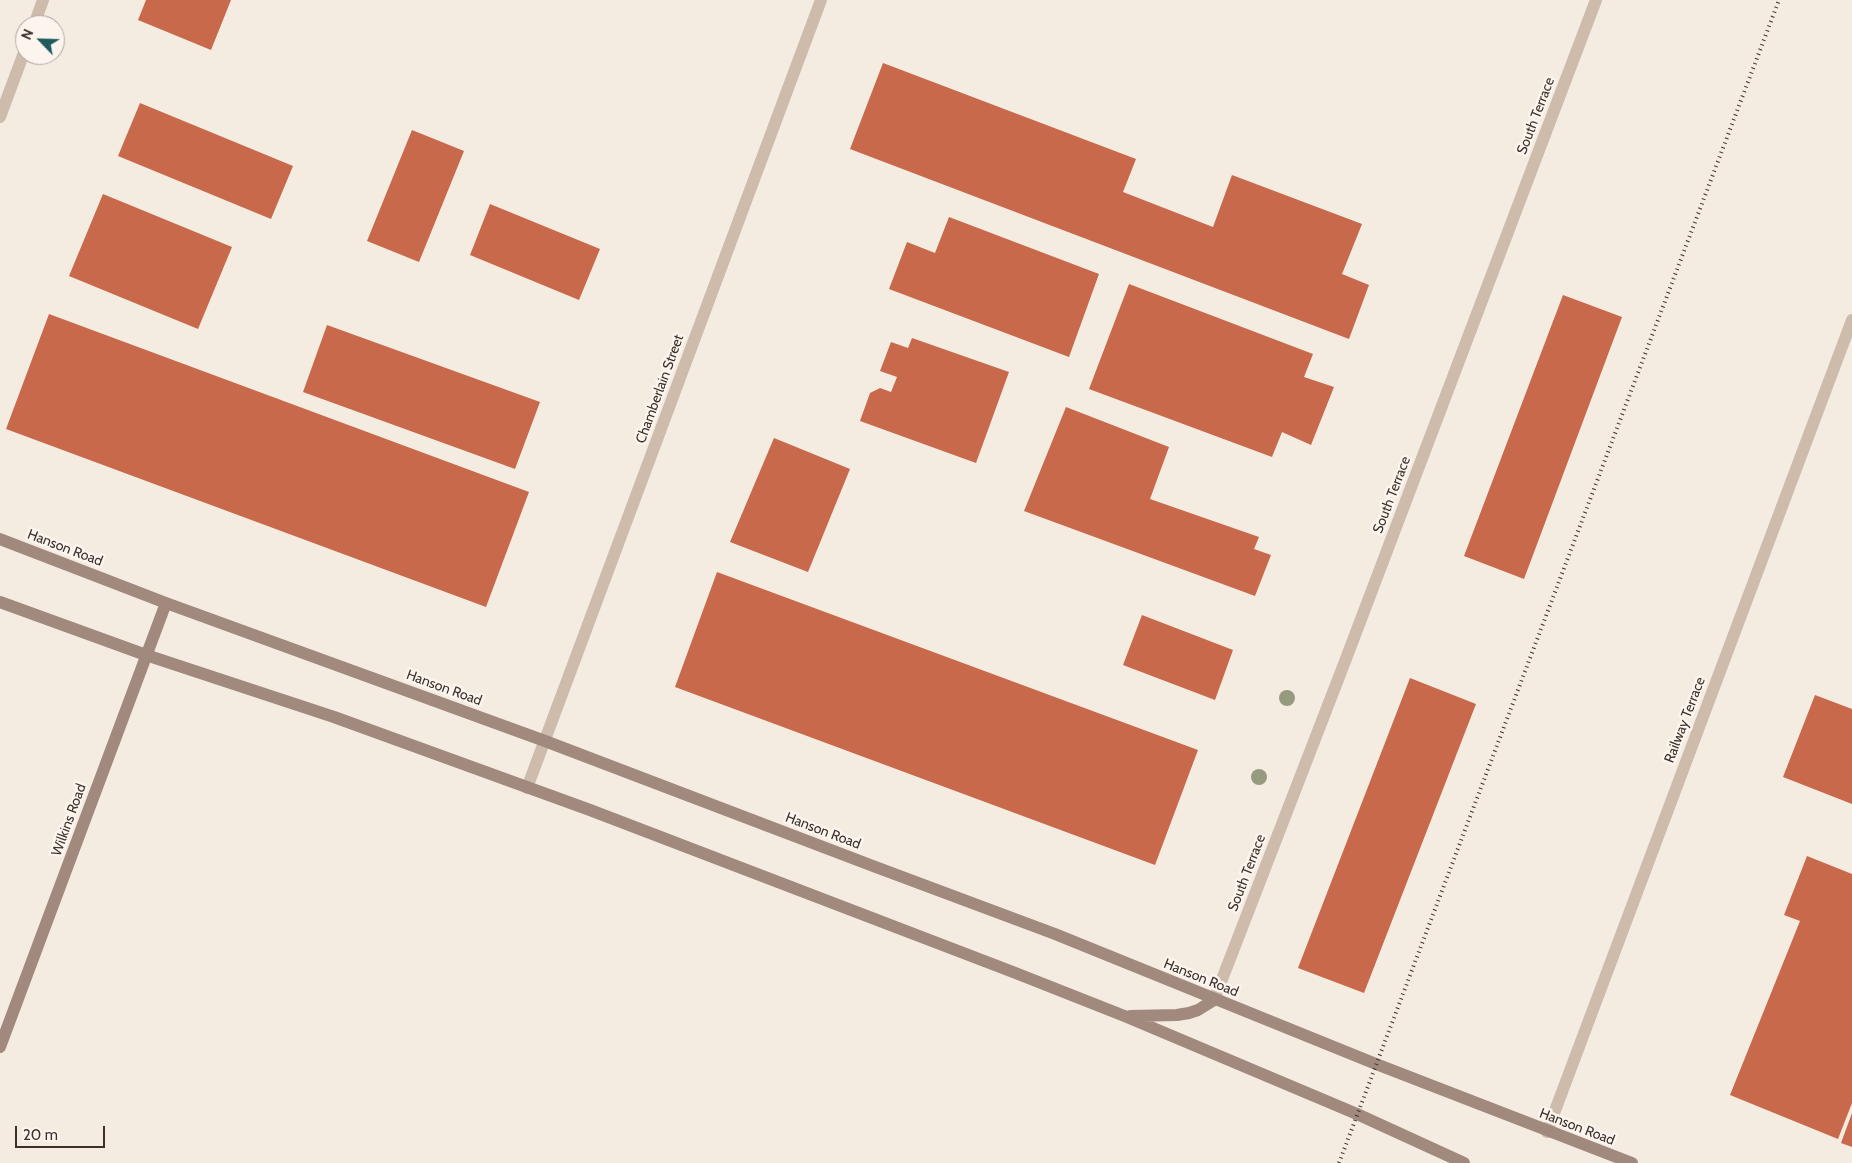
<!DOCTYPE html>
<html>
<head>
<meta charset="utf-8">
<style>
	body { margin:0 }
	#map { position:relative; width:1852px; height:1163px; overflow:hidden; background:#f4ebe1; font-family:Cabin,sans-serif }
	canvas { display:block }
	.north { position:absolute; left:15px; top:15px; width:50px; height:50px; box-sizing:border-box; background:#fbf5ee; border:1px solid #aea6a0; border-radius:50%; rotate:294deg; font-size:14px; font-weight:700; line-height:20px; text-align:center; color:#3b302b }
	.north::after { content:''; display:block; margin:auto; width:18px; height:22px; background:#1f5a5e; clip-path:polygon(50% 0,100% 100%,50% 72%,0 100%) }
	.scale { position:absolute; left:15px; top:1126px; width:90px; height:22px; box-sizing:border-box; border:2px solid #3b302b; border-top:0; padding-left:6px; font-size:15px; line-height:18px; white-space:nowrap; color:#3b302b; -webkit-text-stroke:4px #fbf5ee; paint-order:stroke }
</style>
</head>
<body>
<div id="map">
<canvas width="1852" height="1163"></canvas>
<div class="north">N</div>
<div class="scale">20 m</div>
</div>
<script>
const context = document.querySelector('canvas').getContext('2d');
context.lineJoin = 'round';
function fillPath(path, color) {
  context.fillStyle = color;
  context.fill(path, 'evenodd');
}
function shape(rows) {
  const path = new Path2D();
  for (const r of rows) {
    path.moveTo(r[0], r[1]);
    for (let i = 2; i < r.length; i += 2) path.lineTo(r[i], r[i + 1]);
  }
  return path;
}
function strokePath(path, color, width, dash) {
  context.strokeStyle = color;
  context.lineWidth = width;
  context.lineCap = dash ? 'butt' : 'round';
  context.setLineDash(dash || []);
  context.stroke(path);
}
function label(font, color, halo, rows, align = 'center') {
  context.font = font + ' Cabin,sans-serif';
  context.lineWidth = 5;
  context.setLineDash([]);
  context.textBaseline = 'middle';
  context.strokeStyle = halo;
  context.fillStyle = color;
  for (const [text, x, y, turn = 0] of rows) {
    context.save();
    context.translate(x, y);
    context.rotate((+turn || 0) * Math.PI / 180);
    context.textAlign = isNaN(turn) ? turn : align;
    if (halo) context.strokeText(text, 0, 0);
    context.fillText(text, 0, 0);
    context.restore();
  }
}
fillPath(shape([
	[146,0,231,0,211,50,138,20],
	[883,63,1136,159,1123,192,1213,227,1232,175,1362,224,1342,274,1369,285,1349,339,850,149],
	[140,103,293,166,271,219,118,156],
	[412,130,464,151,419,262,367,241],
	[103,194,232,247,198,329,69,276],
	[490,204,600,249,579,300,470,255],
	[949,217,1099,274,1069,357,889,289,907,242,935,253],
	[1129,284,1313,354,1304,377,1334,387,1311,445,1282,432,1272,457,1089,389],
	[1563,295,1622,317,1524,579,1464,556],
	[49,314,529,492,486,607,6,429],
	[327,325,540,402,515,469,303,392],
	[912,338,1009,372,976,463,860,421,870,393,880,388,891,392,897,377,880,371,891,342,908,348],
	[1066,407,1169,447,1150,499,1259,537,1254,549,1271,555,1255,596,1024,511],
	[774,438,850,469,808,572,730,542],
	[717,572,1198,750,1155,865,675,687],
	[1142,615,1233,650,1215,700,1123,665],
	[1410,678,1476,704,1364,993,1298,968],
	[1815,695,1852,709,1852,804,1783,777],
	[1807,856,1852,874,1852,1103,1838,1139,1730,1095,1800,921,1784,915],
	[1852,1113,1852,1147,1841,1143]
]), '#c8694b');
strokePath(shape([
	[34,25,43,0],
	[0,117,25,50],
	[527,788,821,0],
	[1214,1000,1344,664,1596,0],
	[1547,1132,1852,320]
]), '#cdbbac', 12);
strokePath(shape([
	[0,539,166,603,545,741,873,866,1055,934,1376,1064,1632,1163],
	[0,602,146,655,334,717,590,810,1013,972,1127,1017,1357,1114,1464,1163],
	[1130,1016,1177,1015,1189,1013,1198,1010,1214,1000],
	[0,1047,166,603]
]), '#a18a7d', 12);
strokePath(shape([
	[1339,1163,1779,0]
]), '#3b302b', 4, [1, 4]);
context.fillStyle = '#969b7f';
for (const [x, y] of [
	[1287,698],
	[1259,777]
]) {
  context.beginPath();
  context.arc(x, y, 8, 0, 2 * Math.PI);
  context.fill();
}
label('14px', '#3b302b', '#fbf5ee', [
	["South Terrace",1536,116,-69],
	["Chamberlain Street",660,389,-70],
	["South Terrace",1392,495,-69],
	["Hanson Road",65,548,21],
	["Hanson Road",444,688,20],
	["Railway Terrace",1685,720,-69],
	["Wilkins Road",69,820,-70],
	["Hanson Road",823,831,21],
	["South Terrace",1247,873,-69],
	["Hanson Road",1201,978,22],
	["Hanson Road",1577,1127,21]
]);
</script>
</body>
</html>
